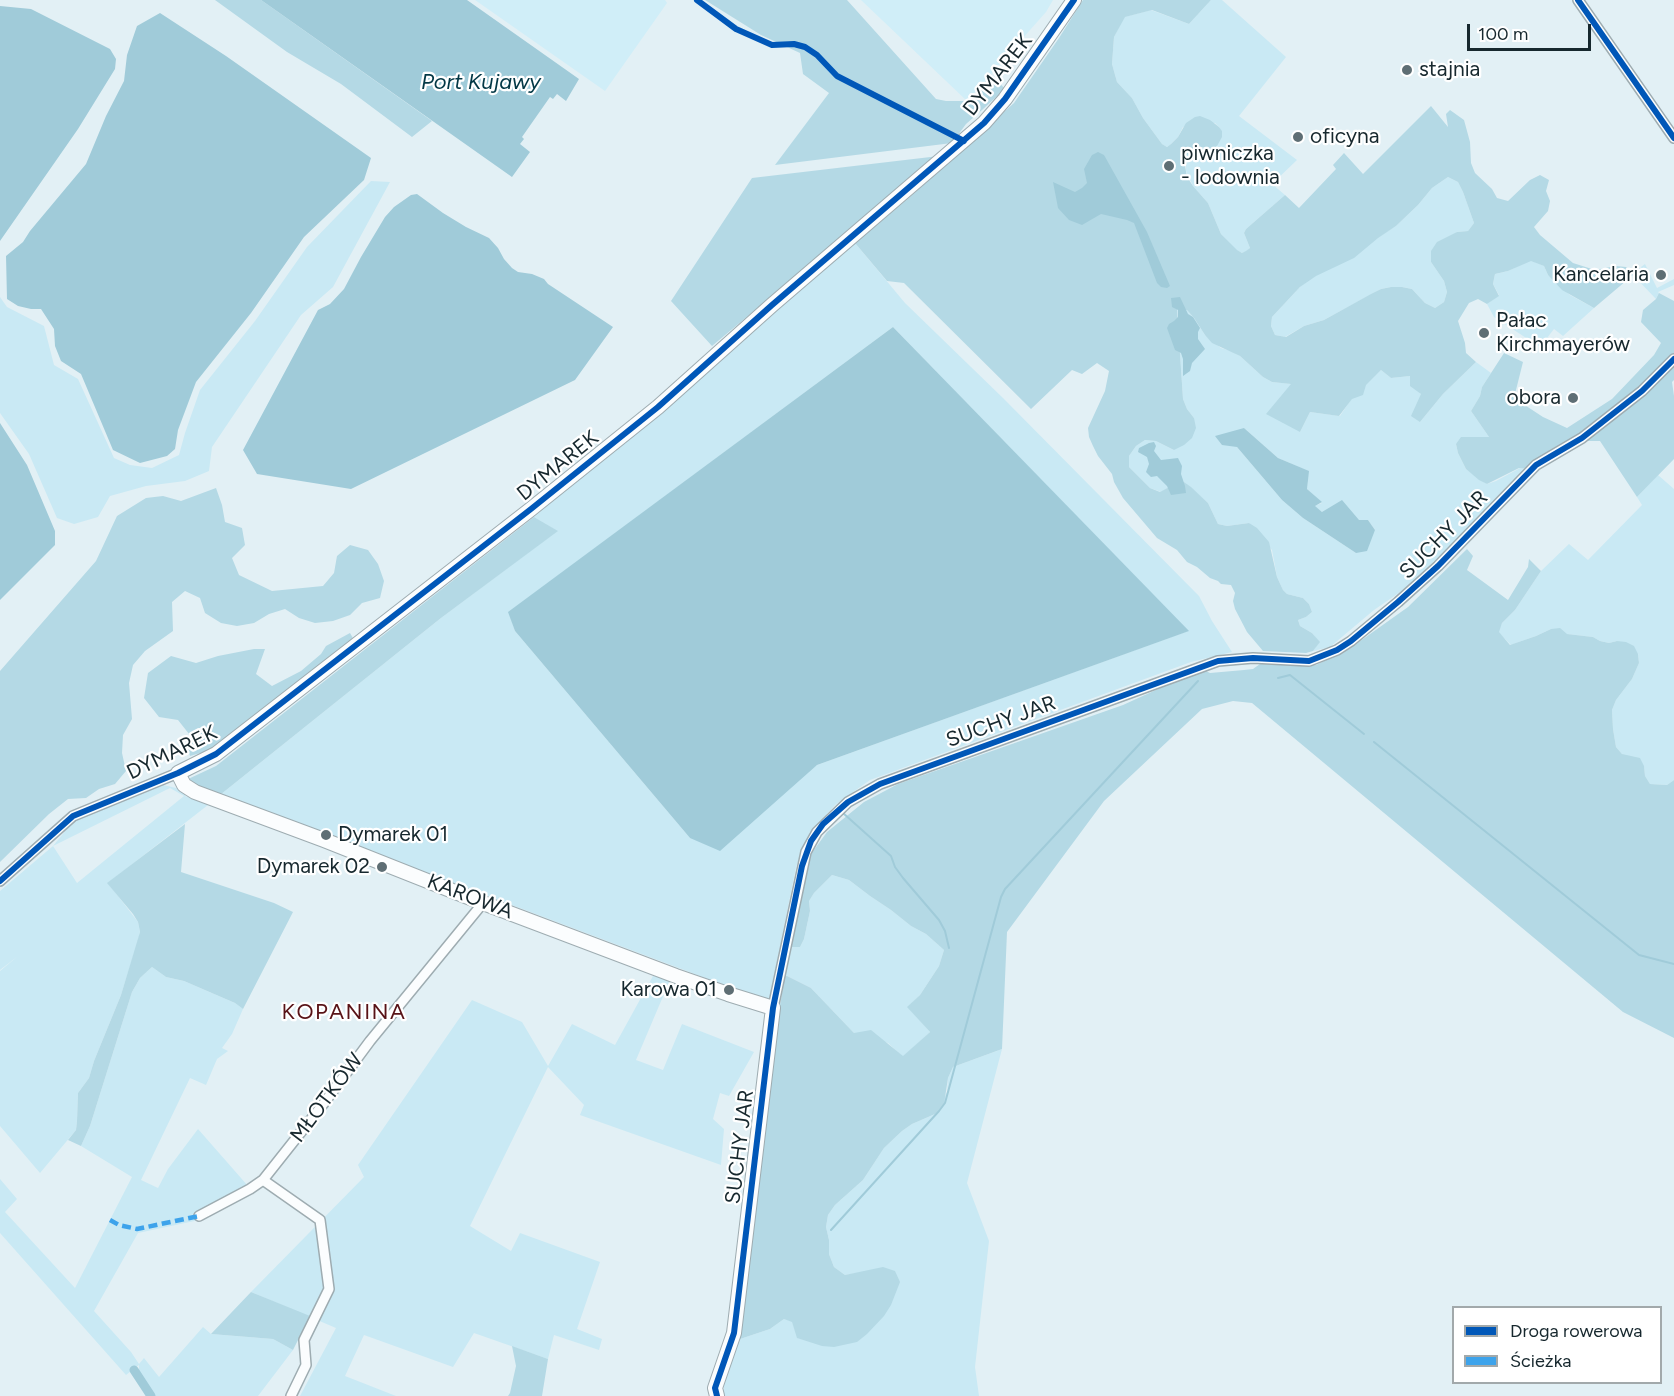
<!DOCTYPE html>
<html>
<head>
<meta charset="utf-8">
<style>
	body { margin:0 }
	#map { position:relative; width:1674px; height:1396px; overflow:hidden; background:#e2f0f5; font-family:Figtree,sans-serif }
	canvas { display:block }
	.legend { position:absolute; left:1452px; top:1306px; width:210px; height:78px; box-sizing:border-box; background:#fff; border:2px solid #a2a9ab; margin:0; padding:8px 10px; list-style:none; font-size:18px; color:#17282e }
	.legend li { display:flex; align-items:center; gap:12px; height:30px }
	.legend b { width:30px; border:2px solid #a2a9ab }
	.scale { position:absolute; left:1467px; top:24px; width:124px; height:27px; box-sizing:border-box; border:3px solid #17282e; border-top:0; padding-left:8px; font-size:18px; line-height:21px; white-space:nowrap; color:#17282e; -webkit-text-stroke:4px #fff; paint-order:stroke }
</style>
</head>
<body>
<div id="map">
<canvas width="1674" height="1396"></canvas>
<ul class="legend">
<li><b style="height:8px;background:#0057b8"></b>Droga rowerowa</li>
<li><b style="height:8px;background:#3da3eb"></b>Ścieżka</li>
</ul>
<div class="scale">100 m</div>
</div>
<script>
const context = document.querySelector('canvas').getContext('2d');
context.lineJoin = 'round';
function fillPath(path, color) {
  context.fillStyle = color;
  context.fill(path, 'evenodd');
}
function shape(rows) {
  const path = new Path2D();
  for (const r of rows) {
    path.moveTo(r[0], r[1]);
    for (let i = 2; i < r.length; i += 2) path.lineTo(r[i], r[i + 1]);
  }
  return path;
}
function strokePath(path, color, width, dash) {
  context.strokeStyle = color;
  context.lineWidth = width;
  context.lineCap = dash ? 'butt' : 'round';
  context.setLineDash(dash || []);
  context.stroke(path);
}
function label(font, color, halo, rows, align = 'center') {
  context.font = font + ' Figtree,sans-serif';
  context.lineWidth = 4.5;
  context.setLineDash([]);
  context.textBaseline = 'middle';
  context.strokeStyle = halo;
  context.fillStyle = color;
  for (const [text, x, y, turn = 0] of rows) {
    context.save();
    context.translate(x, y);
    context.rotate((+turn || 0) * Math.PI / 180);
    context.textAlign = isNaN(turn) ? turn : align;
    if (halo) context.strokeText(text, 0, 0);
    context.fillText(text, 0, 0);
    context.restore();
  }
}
fillPath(shape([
	[475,0,665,0,667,3,605,91],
	[861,0,1053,0,1046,12,967,101]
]), '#d0eef8');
fillPath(shape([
	[1211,0,1222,0,1286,57,1239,116,1297,160,1272,184,1285,195,1246,229,1244,233,1250,248,1246,252,1242,253,1236,250,1221,234,1208,203,1193,186,1186,171,1186,159,1191,149,1196,146,1207,149,1222,132,1219,127,1215,123,1183,127,1178,137,1171,144,1167,147,1162,144,1143,118,1132,98,1117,82,1112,64,1114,37,1124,17,1151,10,1189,24],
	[1448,177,1458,182,1463,192,1474,223,1468,231,1457,232,1431,262,1444,281,1447,292,1444,302,1435,308,1425,303,1412,289,1402,287,1391,287,1381,289,1324,320,1304,326,1285,337,1275,335,1271,326,1272,317,1300,287,1307,281,1396,226,1418,205,1432,188],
	[371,181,390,182,333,287,301,315,212,447,209,471,185,481,146,486,110,496,98,517,74,524,57,518,29,454,0,413,0,297,7,307,44,326,54,365,78,379,114,458,130,465,152,468,179,455,185,433,200,390,255,321,307,247],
	[855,243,905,303,1003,398,1199,596,1212,621,1232,652,1191,662,870,780,835,805,810,832,796,867,769,1002,220,795,441,618,557,531,534,517,695,381],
	[893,327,1188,631,817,765,690,838,515,631,509,612],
	[1531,260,1544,266,1548,275,1570,295,1594,308,1563,336,1554,329,1540,347,1494,317,1487,304,1499,295,1493,284,1495,274,1508,271],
	[1645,264,1657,288,1674,279,1674,285,1658,292,1659,293,1656,299,1633,275,1640,268,1646,277,1641,267],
	[1177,308,1187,310,1194,318,1205,335,1221,348,1231,351,1240,356,1263,377,1272,382,1292,384,1300,432,1310,412,1340,416,1352,398,1381,370,1391,378,1410,376,1421,394,1420,422,1443,394,1476,362,1491,373,1482,387,1480,396,1471,411,1489,437,1456,444,1458,453,1466,469,1487,484,1496,481,1520,468,1528,469,1445,551,1403,590,1374,610,1330,647,1313,651,1319,642,1312,633,1300,626,1298,620,1306,617,1312,612,1309,604,1303,598,1287,594,1283,590,1277,577,1272,550,1249,523,1227,526,1218,524,1208,503,1184,482,1175,484,1161,492,1150,488,1129,467,1129,456,1136,446,1145,440,1156,441,1174,450,1194,418,1187,409,1183,399],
	[1244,428,1278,458,1308,471,1307,489,1322,503,1314,506,1322,512,1359,520,1368,520,1375,530,1356,553,1303,518,1282,500,1237,447],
	[1658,475,1674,489,1674,780,1667,785,1650,784,1645,776,1644,767,1622,754,1616,747,1613,729,1612,710,1616,700,1632,679,1639,663,1638,654,1617,641,1609,643,1600,641,1593,637,1566,634,1551,629,1536,636,1511,645,1498,632,1502,623,1515,610,1541,571,1569,544,1588,560,1642,505,1637,497],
	[159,784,176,788,186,792,185,796,208,805,108,883,138,922,140,932,138,941,121,995,94,1061,89,1078,78,1093,77,1121,76,1130,40,1173,0,1126,0,971,18,956,0,970,0,891,53,846,75,819],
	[170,788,184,796,77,883,53,846],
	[832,875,849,880,870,896,891,910,911,926,926,934,944,950,939,966,920,995,908,1007,930,1032,903,1057,888,1043,854,1033,811,988,785,975,791,947,800,947,804,939,810,911,809,901,814,893],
	[152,967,166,977,184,981,235,1003,243,1009,232,1034,222,1048,228,1051,217,1059,206,1085,190,1078,141,1180,158,1188,168,1169,198,1129,248,1186,199,1220,138,1233,94,1311,131,1352,139,1364,144,1358,159,1377,203,1327,211,1334,273,1339,293,1350,258,1396,154,1396,139,1371,139,1365,126,1375,0,1233,0,1179,17,1199,5,1212,75,1288,132,1177,81,1146,90,1126,132,992,140,978],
	[653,976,670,980,636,1060,663,1070,682,1024,754,1052,729,1096,720,1093,713,1119,724,1129,721,1165,580,1115,584,1105,548,1067,470,1226,511,1251,520,1233,600,1262,577,1329,602,1339,599,1350,554,1335,548,1359,474,1333,453,1367,364,1335,345,1376,396,1396,300,1396,336,1328,251,1292,364,1177,358,1165,472,1000,522,1022,548,1066,572,1024,615,1045],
	[1002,1049,967,1183,989,1241,975,1367,979,1396,724,1396,724,1375,737,1340,770,1329,784,1319,792,1321,798,1338,810,1341,857,1273,845,1275,834,1267,829,1254,829,1240,826,1227,828,1215,835,1205,863,1180,884,1148,902,1131,912,1124,935,1114,947,1092,948,1078,953,1067]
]), '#c9e9f4');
fillPath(shape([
	[215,0,261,0,432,121,412,137,341,84,287,52],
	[705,0,847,0,936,99,946,101,967,101,977,94,991,74,1005,89,982,110,966,124,952,143,775,165,829,93,803,74,800,53,761,35],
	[1083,0,1211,0,1189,24,1152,10,1125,17,1114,37,1112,64,1117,82,1132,98,1143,118,1162,144,1167,147,1171,144,1178,137,1186,123,1195,117,1200,116,1210,120,1219,127,1222,131,1222,137,1217,146,1212,149,1196,146,1188,154,1185,166,1187,177,1193,186,1208,203,1221,234,1237,250,1242,253,1246,251,1250,248,1244,233,1246,229,1285,195,1299,208,1336,169,1333,165,1344,153,1363,174,1431,106,1448,127,1446,114,1450,110,1464,120,1470,142,1471,163,1475,173,1492,189,1497,198,1508,201,1530,180,1540,175,1549,180,1546,191,1550,201,1548,211,1534,227,1540,235,1573,263,1595,270,1616,266,1626,267,1633,275,1594,308,1562,290,1548,275,1544,266,1531,261,1508,271,1495,274,1493,284,1499,296,1487,304,1478,299,1469,303,1458,321,1465,343,1466,353,1476,362,1443,394,1420,422,1411,416,1421,394,1410,386,1410,376,1391,378,1381,370,1366,385,1363,395,1352,399,1339,416,1310,412,1300,432,1266,414,1291,384,1272,382,1263,377,1240,356,1212,343,1205,335,1194,318,1187,310,1177,309,1183,399,1187,409,1194,418,1196,428,1192,438,1184,445,1174,450,1156,441,1145,440,1136,446,1129,456,1129,467,1150,488,1160,492,1175,484,1184,482,1191,487,1208,503,1218,524,1227,526,1249,523,1257,528,1269,542,1277,577,1283,590,1287,594,1303,598,1309,604,1312,612,1306,617,1298,620,1300,626,1312,633,1320,642,1313,651,1306,653,1263,651,1247,632,1235,609,1233,601,1235,593,1231,585,1221,584,1218,581,1210,578,1197,567,1187,562,1177,550,1157,538,1123,498,1114,482,1112,474,1098,456,1093,446,1089,437,1088,428,1105,391,1109,371,1097,363,1082,374,1072,370,1031,409,904,283,887,281,855,243,910,197,1014,103,1059,38],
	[1448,177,1458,182,1463,192,1474,223,1468,231,1457,232,1437,242,1431,251,1431,262,1444,281,1447,292,1444,302,1435,308,1425,303,1412,289,1402,287,1391,287,1381,289,1371,294,1324,320,1304,326,1286,337,1275,335,1271,326,1272,317,1300,287,1316,276,1354,258,1378,238,1396,226,1418,205,1432,188],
	[939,156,712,346,671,301,752,178],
	[1659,293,1674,301,1674,380,1672,382,1674,396,1674,459,1637,497,1600,441,1584,441,1528,469,1519,468,1487,484,1479,480,1466,469,1458,453,1456,444,1461,437,1489,437,1471,411,1480,396,1482,387,1504,353,1523,362,1514,398,1543,417,1567,428,1612,399,1654,355,1661,343,1641,322,1643,310,1656,299],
	[216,488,222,505,225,522,242,528,245,545,232,558,239,575,272,591,323,586,334,573,337,556,350,545,368,550,378,564,384,581,380,598,362,603,350,615,333,621,315,623,299,618,285,609,269,614,254,623,237,626,221,623,205,613,200,598,185,591,172,602,173,631,145,651,133,665,129,683,132,719,123,735,122,753,126,771,115,784,99,789,86,798,68,799,49,814,0,862,0,671,96,561,117,516,146,498,163,496,181,501],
	[534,517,558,531,441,618,220,795,186,780,216,766],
	[1467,549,1473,556,1467,570,1508,600,1528,567,1529,559,1541,571,1515,610,1502,623,1499,632,1510,645,1536,636,1551,629,1560,628,1567,634,1593,637,1600,641,1609,643,1617,641,1626,642,1634,646,1638,654,1639,663,1632,679,1616,700,1612,710,1613,729,1616,747,1622,754,1640,758,1644,766,1645,776,1650,784,1667,785,1674,780,1674,777,1674,1038,1623,1012,1252,703,1233,701,1202,709,1104,801,1007,932,1002,1049,953,1067,948,1078,944,1104,935,1114,912,1124,902,1131,884,1148,863,1180,835,1205,828,1215,826,1227,829,1240,829,1254,834,1267,845,1275,883,1267,895,1271,900,1282,891,1305,884,1316,867,1334,857,1342,834,1347,822,1346,797,1338,792,1322,784,1319,770,1329,737,1340,774,1042,785,975,811,988,854,1033,871,1030,903,1056,930,1032,907,1007,920,995,939,966,944,950,926,934,911,926,891,910,870,896,849,880,832,875,814,893,809,901,810,911,804,939,800,947,791,947,811,854,827,832,864,802,898,784,1123,705,1202,669,1210,673,1244,670,1253,669,1260,664,1316,665,1349,649,1408,607],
	[350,633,354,640,214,749,190,756,187,747,193,739,178,720,159,717,144,698,148,673,171,656,196,663,218,656,254,649,265,649,256,674,272,686,301,671,321,654,326,646],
	[185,824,181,872,274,903,293,912,243,1009,235,1003,184,981,166,977,152,967,140,978,132,992,90,1126,81,1146,68,1140,76,1130,77,1121,78,1093,89,1078,94,1061,121,995,140,932,138,922,133,914,107,883],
	[251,1292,310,1316,293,1350,273,1339,211,1334],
	[512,1346,548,1359,542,1396,508,1396,510,1393,516,1366]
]), '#b4d9e5');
fillPath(shape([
	[261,0,467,0,579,79,566,101,557,94,553,99,550,97,522,137,524,139,520,144,530,152,512,177],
	[0,6,31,9,110,49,116,59,115,69,78,129,0,241],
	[160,13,226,56,371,158,364,180,304,237,251,313,196,382,178,430,175,449,167,456,140,463,113,450,81,374,61,361,55,346,54,329,41,309,31,309,18,306,7,299,6,256,23,242,30,231,86,164,106,116,124,81,127,55,137,26],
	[1098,152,1104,155,1147,232,1170,286,1167,288,1161,287,1157,283,1134,223,1127,220,1101,214,1082,225,1069,220,1058,208,1053,182,1075,192,1082,188,1087,183,1084,169,1092,155],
	[417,194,443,213,466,227,489,238,498,248,504,259,512,268,518,272,532,274,544,279,548,284,613,327,575,380,351,489,257,474,243,450,318,310,330,304,344,289,361,257,385,217,394,207,411,195],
	[1180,297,1188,314,1193,317,1200,328,1198,332,1198,339,1205,349,1192,363,1190,371,1183,376,1183,359,1181,353,1175,350,1167,328,1169,324,1174,321,1178,317,1178,310,1172,307,1171,298],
	[893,327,1189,631,817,765,720,851,690,838,515,631,508,612],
	[0,423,27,465,55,531,55,545,0,600],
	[1244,428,1278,458,1309,471,1307,489,1322,502,1315,506,1322,512,1342,500,1359,520,1368,520,1375,530,1367,551,1356,553,1303,518,1282,500,1237,447,1222,445,1215,436],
	[1154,442,1156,446,1154,451,1161,460,1178,458,1182,466,1181,474,1185,486,1186,493,1171,495,1167,486,1157,476,1151,477,1146,472,1149,464,1147,457,1138,452,1139,448,1149,443]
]), '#a0cbd9');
strokePath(shape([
	[1278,678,1290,675,1364,734],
	[1374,742,1639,955,1674,964],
	[843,813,891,856,895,867,903,878,939,920,945,931,949,948],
	[831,1230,939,1111,945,1103,1001,897,1005,889,1198,681]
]), '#a0cbd9', 2);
strokePath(shape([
	[134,1370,151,1396]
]), '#a0cbd9', 9);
const street = shape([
	[1578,0,1674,138],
	[0,881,73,816,178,773],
	[773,1008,806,852,817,832,848,802,880,784,1218,661,1253,658,1309,661,1337,650,1351,641,1398,602,1438,566,1536,465,1582,438,1642,391,1674,359],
	[263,1180,320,1220,329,1289,304,1340,306,1365,291,1396],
	[199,1216,250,1189,263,1180,324,1103,370,1041,483,903]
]);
const secondary = shape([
	[717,1396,715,1388,734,1333,773,1008,728,994,676,976,483,903,324,840,195,792,184,785,178,773,216,754,531,509,658,407,772,305,984,123,1005,99,1074,0]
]);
strokePath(street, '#9eacb1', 12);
strokePath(secondary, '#9eacb1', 16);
strokePath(street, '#fbfdfe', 9);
strokePath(secondary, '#fbfdfe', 14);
strokePath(shape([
	[110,1220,119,1225,137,1229,199,1216]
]), '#3da3eb', 4.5, [9, 4.5]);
strokePath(shape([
	[697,0,736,29,772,45,794,44,805,47,817,55,837,76,964,141],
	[1578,0,1674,138],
	[0,881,73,816,178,773,216,754,531,509,658,407,772,305,984,123,1005,99,1074,0],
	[717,1396,715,1388,734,1333,773,1008,802,866,811,841,823,824,848,802,880,784,1218,661,1253,658,1309,661,1337,650,1351,641,1398,602,1438,566,1536,465,1582,438,1642,391,1674,359]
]), '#0057b8', 6);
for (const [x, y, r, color] of [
	[1407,70,6,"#5e6e74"],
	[1298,137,6,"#5e6e74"],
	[1169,166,6,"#5e6e74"],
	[1661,275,6,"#5e6e74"],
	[1484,333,6,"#5e6e74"],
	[1573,398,6,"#5e6e74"],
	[326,835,6,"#5e6e74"],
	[382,867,6,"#5e6e74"],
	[729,990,6,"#5e6e74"]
]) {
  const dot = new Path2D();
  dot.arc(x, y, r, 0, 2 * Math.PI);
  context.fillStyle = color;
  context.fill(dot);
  strokePath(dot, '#fff', 2);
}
label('21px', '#17282e', '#fff', [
	["stajnia",1419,70],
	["oficyna",1310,137],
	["piwniczka",1181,154],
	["- lodownia",1181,178],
	["Kancelaria",1649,275,"right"],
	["Pałac",1496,321],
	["Kirchmayerów",1496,345],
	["obora",1561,398,"right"],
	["Dymarek 01",338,835],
	["Dymarek 02",370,867,"right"],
	["Karowa 01",717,990,"right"]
], 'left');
label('21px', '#17282e', '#fff', [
	["DYMAREK",998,75,-52],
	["DYMAREK",558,466,-39],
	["SUCHY JAR",1444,535,-45],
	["SUCHY JAR",1001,722,-20],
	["DYMAREK",172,753,-26],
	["KAROWA",470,897,21],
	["MŁOTKÓW",327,1098,-53],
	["SUCHY JAR",740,1147,-83]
]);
label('italic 22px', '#033846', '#fff', [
	["Port Kujawy",481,83]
]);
context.letterSpacing = '1.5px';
label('22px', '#581317', '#fff', [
	["KOPANINA",344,1013]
]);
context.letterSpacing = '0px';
</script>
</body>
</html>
